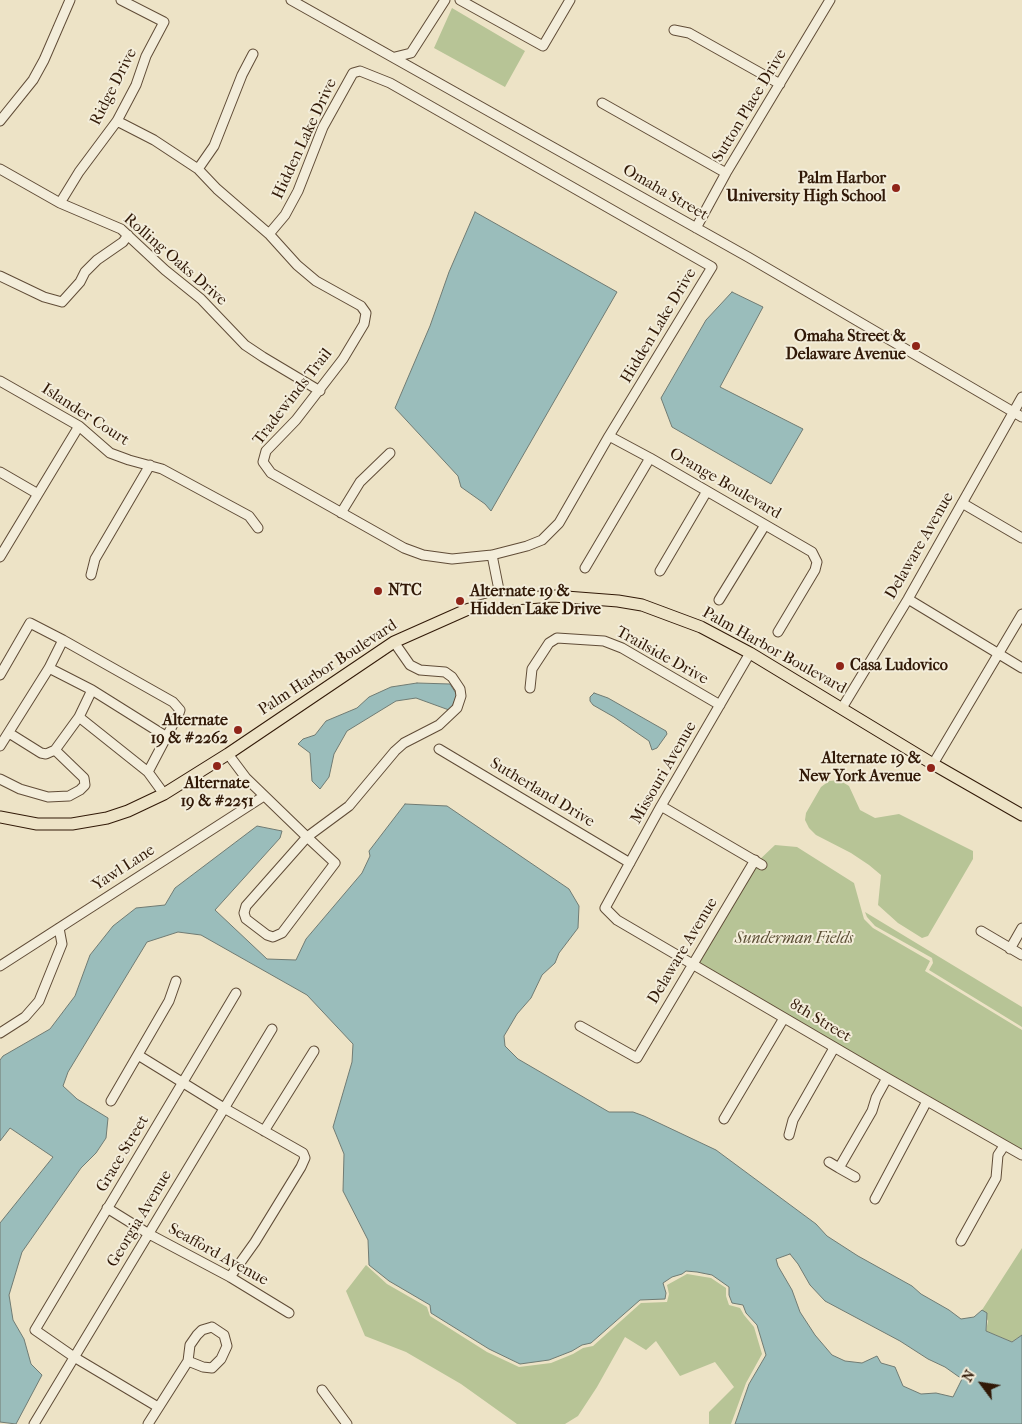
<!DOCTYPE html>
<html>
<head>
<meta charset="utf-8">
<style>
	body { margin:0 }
	#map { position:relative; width:1022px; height:1424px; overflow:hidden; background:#ede3c6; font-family:"IM FELL French Canon",serif }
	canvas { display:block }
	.north { position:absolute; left:957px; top:1359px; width:50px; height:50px; -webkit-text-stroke:4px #f3edda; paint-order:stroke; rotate:301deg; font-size:14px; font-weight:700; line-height:20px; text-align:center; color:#311907 }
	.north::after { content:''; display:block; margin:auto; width:18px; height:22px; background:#311907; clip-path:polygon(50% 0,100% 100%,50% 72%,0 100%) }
</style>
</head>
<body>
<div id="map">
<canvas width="1022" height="1424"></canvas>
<div class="north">N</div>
</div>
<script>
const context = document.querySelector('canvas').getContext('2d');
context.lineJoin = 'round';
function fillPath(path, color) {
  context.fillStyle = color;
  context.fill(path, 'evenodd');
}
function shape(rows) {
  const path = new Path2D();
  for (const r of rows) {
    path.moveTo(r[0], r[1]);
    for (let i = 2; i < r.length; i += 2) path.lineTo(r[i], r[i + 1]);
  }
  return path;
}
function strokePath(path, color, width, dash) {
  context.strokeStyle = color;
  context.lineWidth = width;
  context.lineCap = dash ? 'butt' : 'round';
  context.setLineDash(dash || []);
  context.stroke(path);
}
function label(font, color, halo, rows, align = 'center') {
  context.font = font + ' "IM FELL French Canon",serif';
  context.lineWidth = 4;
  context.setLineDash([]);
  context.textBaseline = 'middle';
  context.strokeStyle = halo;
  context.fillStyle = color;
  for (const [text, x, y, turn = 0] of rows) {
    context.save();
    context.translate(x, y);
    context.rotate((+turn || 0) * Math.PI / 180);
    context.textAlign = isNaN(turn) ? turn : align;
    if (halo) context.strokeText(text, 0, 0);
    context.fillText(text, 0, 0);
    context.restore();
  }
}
fillPath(shape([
	[452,8,525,51,505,87,434,48],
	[839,780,849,786,860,810,875,818,899,814,973,851,973,859,928,936,922,938,898,923,878,905,881,875,869,865,851,853,816,835,809,828,805,820,806,813,821,787,829,781],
	[775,845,797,847,854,883,864,919,873,928,930,961,925,971,1022,1030,1022,1153,698,963,756,863],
	[865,912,1022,1007,1022,1027,929,970,933,963,932,958,875,926,867,917],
	[1022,1248,1022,1335,1012,1342,986,1331,988,1321,982,1310],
	[366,1265,387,1284,427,1307,430,1316,487,1352,519,1367,551,1363,573,1354,583,1348,593,1346,641,1303,667,1302,669,1294,667,1285,687,1274,711,1278,726,1288,726,1296,729,1305,740,1308,744,1315,754,1327,762,1354,746,1383,731,1424,709,1424,709,1412,734,1387,715,1362,680,1376,656,1341,646,1350,625,1337,597,1387,578,1416,565,1424,517,1424,461,1384,406,1352,365,1336,346,1291]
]), '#b7c496');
const water = shape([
	[475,212,617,292,491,511,485,504,461,487,458,476,395,408,430,326,449,272,475,212],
	[732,292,763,307,720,387,803,429,771,484,672,427,661,398,706,320,732,292],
	[417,683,450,684,457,695,451,709,449,710,416,698,396,701,347,731,334,754,329,777,320,789,312,781,310,753,298,744,303,739,315,735,326,721,357,708,369,697,391,687,417,683],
	[594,693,608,698,666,731,667,734,657,748,652,750,649,741,614,717,593,705,590,701,590,697,594,693],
	[405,804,447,806,569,889,579,906,578,928,559,953,555,963,542,975,531,998,517,1014,504,1036,505,1046,518,1059,609,1112,633,1112,644,1116,716,1150,816,1224,827,1236,858,1256,912,1286,921,1294,949,1310,961,1319,974,1317,982,1310,987,1313,986,1331,1012,1342,1022,1335,1022,1424,735,1424,749,1384,766,1355,757,1325,746,1313,743,1305,732,1303,729,1295,729,1287,712,1275,697,1272,686,1271,682,1274,672,1277,663,1283,666,1293,665,1299,640,1300,591,1343,582,1345,572,1351,549,1360,520,1364,489,1349,431,1313,430,1305,389,1281,369,1265,368,1240,343,1191,344,1154,333,1127,352,1062,353,1044,307,995,201,935,178,932,147,942,68,1072,63,1086,77,1099,108,1118,106,1138,96,1153,81,1168,22,1252,9,1295,13,1320,24,1339,31,1364,42,1375,16,1424,0,1422,0,1223,53,1157,10,1128,0,1141,0,1060,3,1056,50,1029,75,996,90,955,113,926,136,908,165,905,175,888,257,826,282,831,280,838,215,910,267,959,296,960,306,939,362,873,370,856,369,851,405,804],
	[790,1254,798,1264,810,1285,825,1301,900,1341,928,1359,945,1367,962,1379,953,1397,936,1393,921,1394,903,1386,895,1367,881,1363,877,1356,862,1363,845,1361,832,1355,815,1335,800,1312,792,1290,778,1266,776,1259,790,1254]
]);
fillPath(water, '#9abdbb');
strokePath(water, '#707b73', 1);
const minor = shape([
	[291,0,748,257,1022,417],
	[460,0,543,46,570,0],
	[674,30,689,33,780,84],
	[395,57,411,53,445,0],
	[602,103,726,173],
	[0,121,33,80,44,60,70,0],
	[117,121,154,140,198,169,217,189,269,234,297,265,316,281,361,306,366,313,364,324,343,359,296,420,266,451,263,462,271,473,404,548,423,555,452,559,492,555,527,546,542,540,559,523,609,436,712,267,390,83,360,71,353,73,323,127,298,191,285,215,269,234],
	[0,169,60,203,121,229,165,270,201,299,245,345,263,357,320,391],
	[198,169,214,146,242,75,253,54],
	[60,203,79,172,117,121,136,85,146,56,164,22,121,0],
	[696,228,726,173,830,0],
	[0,276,44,297,62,302,80,282,85,272,97,260,123,242,128,235],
	[0,381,79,426,110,453,129,460,162,469,249,516,258,528],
	[609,436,650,458,812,552,817,562,815,570,778,632],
	[0,472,38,494],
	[962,503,1022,538],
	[341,513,360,482,390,453],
	[492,555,501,600],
	[0,557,79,426],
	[585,568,650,458],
	[660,571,707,491],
	[91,575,95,559,150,465],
	[908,599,1022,668],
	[719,600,765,525],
	[750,653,661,806,605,908,617,920,887,1078,1022,1155],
	[49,668,92,690,167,737],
	[0,675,30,623,63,640,173,702,180,710,179,713,148,772],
	[530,688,532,669,549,643,557,638,604,641,622,648,720,705],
	[842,708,908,599,1022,397],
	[79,717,148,772,164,794],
	[9,733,41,753,46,754,55,750,79,717,92,690],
	[0,746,49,668,63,640],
	[439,749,630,863],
	[228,754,246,778,307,837,349,806,395,751,404,743,439,725,457,708,461,696,460,689,452,677,445,672,420,670,410,665,394,642],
	[933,764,1022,614],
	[0,779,20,789,48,797,69,796,80,790,85,785,84,778,55,750],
	[661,806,762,865],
	[307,837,335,863,282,933,273,937,267,935,246,919,244,913,246,906,307,837],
	[981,931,1022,955],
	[1010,949,1022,928],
	[0,966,264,796],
	[580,1026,637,1058,755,860],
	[0,1033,25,1017,39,1001,62,944,59,928],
	[138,1055,224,1108,303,1153,305,1158,301,1167,255,1242,230,1277],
	[111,1101,169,1001,176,981],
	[724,1119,784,1018],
	[264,1131,314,1051],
	[789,1135,793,1120,834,1048],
	[829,1162,839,1168,872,1111,876,1098,887,1078],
	[839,1168,855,1177],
	[875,1199,927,1101],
	[107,1208,149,1234,230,1277,289,1313],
	[961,1241,996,1178,998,1155,1004,1146],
	[212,1327,224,1335,227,1346,221,1359,212,1368,203,1367,188,1361,190,1345,197,1335,202,1330,212,1327],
	[322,1390,347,1424],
	[158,1407,74,1357,35,1330,236,993],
	[34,1424,272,1029],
	[148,1424,188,1361]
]);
const major = shape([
	[0,817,37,824,72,824,107,818,128,811,164,794,228,754,394,642,466,610,501,600,553,596,618,601,642,605,701,627,750,653,933,764,1022,815]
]);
strokePath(minor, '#604c37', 11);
strokePath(major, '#311907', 13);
strokePath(minor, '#f3edda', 9);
strokePath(major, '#ede3c6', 11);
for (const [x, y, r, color] of [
	[896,188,5,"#8f2418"],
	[916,346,5,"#8f2418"],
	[378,591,5,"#8f2418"],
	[460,601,5,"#8f2418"],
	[840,666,5,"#8f2418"],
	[238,730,5,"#8f2418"],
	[217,766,5,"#8f2418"],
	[931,768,5,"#8f2418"]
]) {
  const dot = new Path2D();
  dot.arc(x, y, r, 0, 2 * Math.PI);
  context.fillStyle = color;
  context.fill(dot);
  strokePath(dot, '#f3edda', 2);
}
label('16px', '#311907', '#f3edda', [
	["Ridge Drive",114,87,-63],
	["Sutton Place Drive",750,106,-59],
	["Hidden Lake Drive",305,139,-65],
	["Omaha Street",665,193,30],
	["Rolling Oaks Drive",175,260,41],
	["Hidden Lake Drive",659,326,-59],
	["Tradewinds Trail",293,397,-52],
	["Islander Court",85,415,33],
	["Orange Boulevard",725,484,30],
	["Delaware Avenue",920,546,-60],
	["Palm Harbor Boulevard",774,651,29],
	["Trailside Drive",662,656,29],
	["Palm Harbor Boulevard",328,668,-33],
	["Missouri Avenue",664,773,-60],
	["Sutherland Drive",542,793,31],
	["Yawl Lane",124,868,-33],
	["Delaware Avenue",683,951,-59],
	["8th Street",820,1021,31],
	["Grace Street",123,1154,-59],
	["Georgia Avenue",140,1219,-59],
	["Seafford Avenue",218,1255,29]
]);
label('bold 16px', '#311907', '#f3edda', [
	["Palm Harbor",886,179],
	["University High School",886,197],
	["Omaha Street &",906,337],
	["Delaware Avenue",906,355],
	["NTC",388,591,"left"],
	["Alternate 19 &",470,592,"left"],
	["Hidden Lake Drive",470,610,"left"],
	["Casa Ludovico",850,666,"left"],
	["Alternate",228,721],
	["19 & #2262",228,739],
	["Alternate 19 &",921,759],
	["New York Avenue",921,777],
	["Alternate",217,784,"center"],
	["19 & #2251",217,802,"center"]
], 'right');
label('italic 16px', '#594c32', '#f3edda', [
	["Sunderman Fields",794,939]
]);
</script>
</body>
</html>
